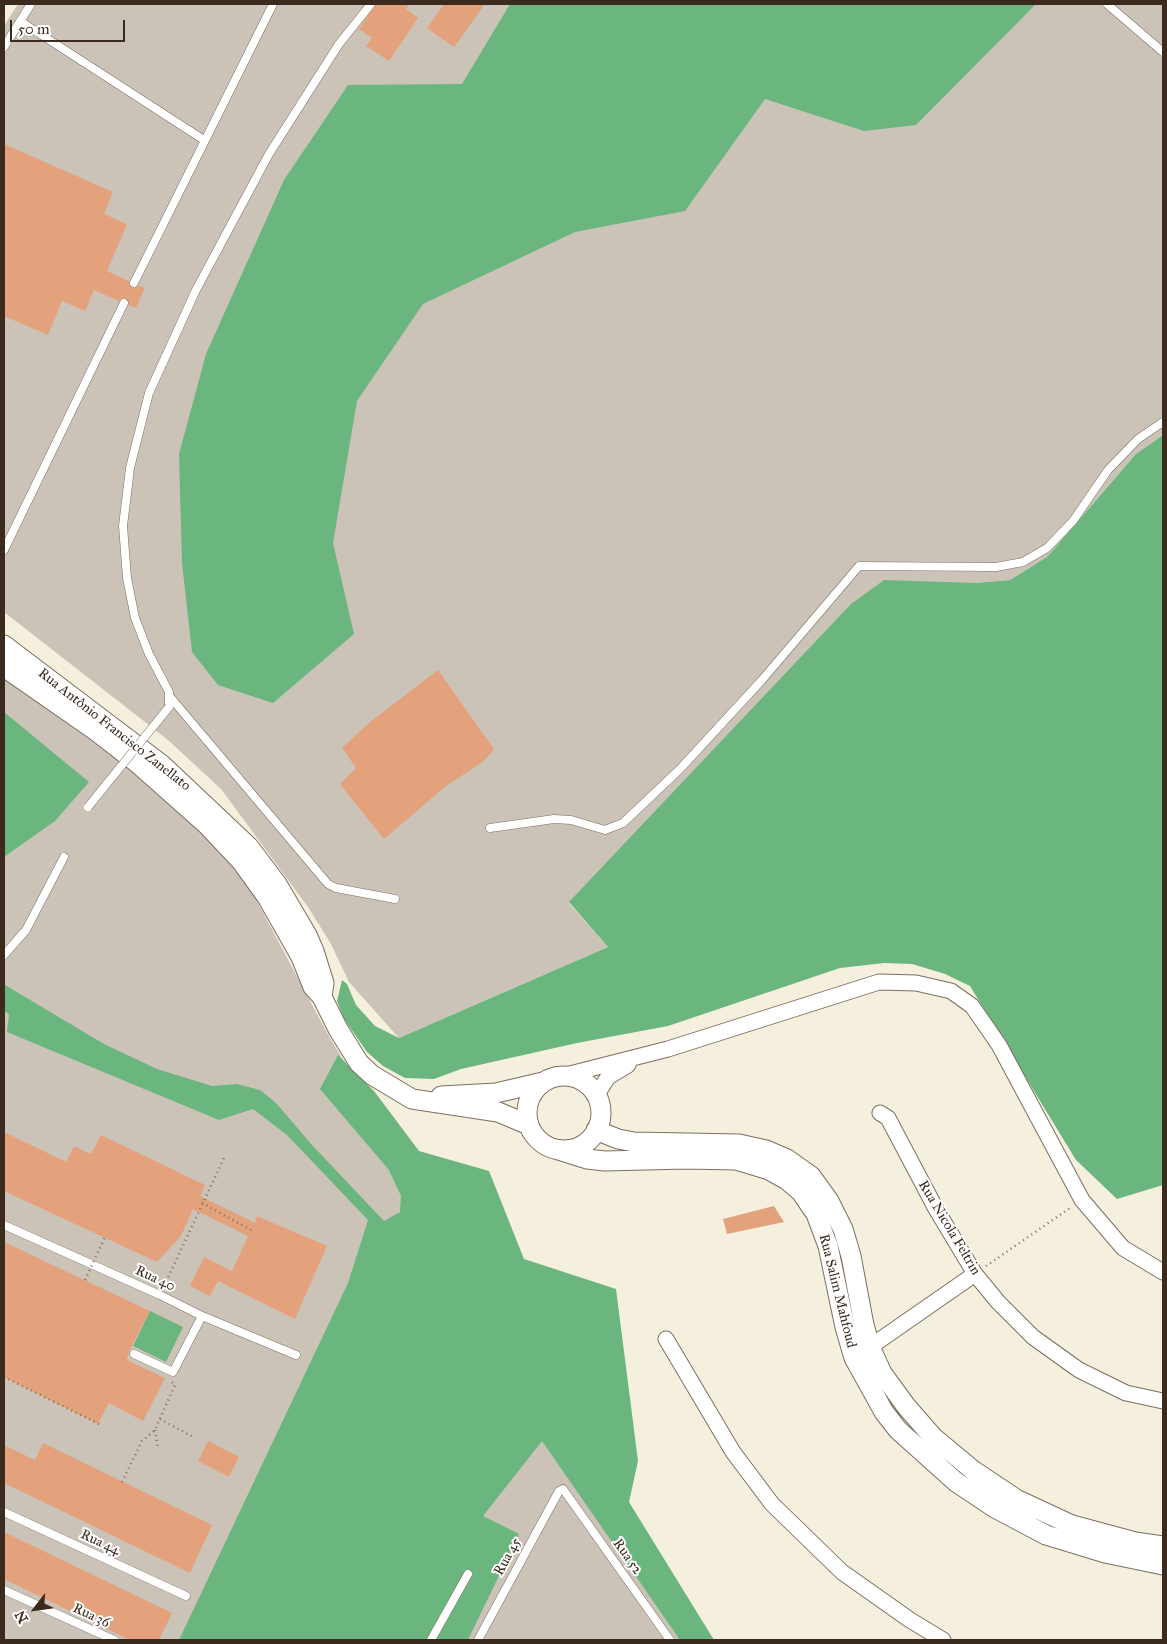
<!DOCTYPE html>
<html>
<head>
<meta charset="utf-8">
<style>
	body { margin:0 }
	#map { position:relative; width:1167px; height:1644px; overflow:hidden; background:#f5efdd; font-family:"IM FELL Great Primer",serif }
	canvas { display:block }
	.frame { position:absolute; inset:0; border:5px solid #3b2a1e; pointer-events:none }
	.north { position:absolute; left:10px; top:1584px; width:50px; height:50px; -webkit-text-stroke:4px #fff; paint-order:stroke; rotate:240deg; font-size:14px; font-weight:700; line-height:20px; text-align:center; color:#3b2a1e }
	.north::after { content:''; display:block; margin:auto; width:18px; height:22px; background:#3b2a1e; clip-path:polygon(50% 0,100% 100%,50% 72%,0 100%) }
	.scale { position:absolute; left:10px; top:20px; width:115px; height:22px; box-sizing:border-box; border:2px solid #3b2a1e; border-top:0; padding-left:6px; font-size:15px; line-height:18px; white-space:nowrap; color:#3b2a1e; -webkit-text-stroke:4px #fff; paint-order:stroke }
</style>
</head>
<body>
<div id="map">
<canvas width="1167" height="1644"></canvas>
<div class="frame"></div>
<div class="north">N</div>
<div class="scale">50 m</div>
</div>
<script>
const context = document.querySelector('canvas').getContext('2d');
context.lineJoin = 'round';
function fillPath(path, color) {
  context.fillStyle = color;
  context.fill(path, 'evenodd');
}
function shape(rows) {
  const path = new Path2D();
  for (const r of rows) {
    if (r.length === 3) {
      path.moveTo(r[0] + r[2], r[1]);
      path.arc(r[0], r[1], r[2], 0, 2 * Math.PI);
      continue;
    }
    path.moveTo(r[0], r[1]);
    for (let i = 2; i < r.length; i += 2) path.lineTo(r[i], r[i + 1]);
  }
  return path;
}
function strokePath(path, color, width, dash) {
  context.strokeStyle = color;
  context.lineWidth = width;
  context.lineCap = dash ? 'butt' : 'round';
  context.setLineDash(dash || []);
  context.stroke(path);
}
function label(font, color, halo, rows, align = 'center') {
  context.font = font + ' "IM FELL Great Primer",serif';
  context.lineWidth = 4;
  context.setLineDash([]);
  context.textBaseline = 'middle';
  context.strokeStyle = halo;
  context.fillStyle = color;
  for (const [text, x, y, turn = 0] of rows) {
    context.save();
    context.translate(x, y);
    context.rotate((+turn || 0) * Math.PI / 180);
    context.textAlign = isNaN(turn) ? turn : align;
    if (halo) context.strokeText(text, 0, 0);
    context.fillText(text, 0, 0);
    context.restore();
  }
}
fillPath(shape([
	[18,4,1163,4,1163,435,1136,454,1047,557,1010,580,975,583,569,903,608,947,399,1038,349,982,331,944,308,907,221,789,168,740,4,612,4,26],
	[4,675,132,764,243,875,326,1031,542,1398,688,1640,4,1640]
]), '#cbc3b8');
fillPath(shape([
	[510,4,1036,4,916,125,864,131,765,99,685,211,575,232,423,304,357,401,333,543,354,634,273,703,218,685,192,652,182,563,179,454,206,354,284,180,348,85,462,84],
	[1163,435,1163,1185,1117,1199,1076,1160,970,986,945,974,912,964,884,963,840,968,668,1026,577,1043,461,1069,434,1079,405,1078,383,1066,367,1052,344,1019,337,1001,342,980,347,984,356,1005,375,1026,399,1038,608,947,569,902,851,604,884,580,975,583,1010,580,1047,557,1136,454],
	[4,712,89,782,55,821,4,857],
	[5,985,104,1044,157,1069,212,1086,237,1084,260,1090,276,1103,312,1145,384,1221,400,1212,401,1196,389,1170,320,1089,338,1055,374,1091,419,1151,489,1171,524,1259,616,1289,638,1461,629,1502,714,1640,680,1640,542,1441,483,1516,519,1534,468,1640,179,1640,348,1283,368,1220,287,1135,253,1109,219,1120,7,1032,9,1014,4,1011],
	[150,1311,183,1327,166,1362,133,1346]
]), '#6bb67f');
fillPath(shape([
	[376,4,409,4,406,9,418,18,389,61,366,46,372,38,359,29],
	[444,4,485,4,454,47,427,28],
	[4,144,113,192,104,214,127,224,107,271,129,281,132,288,139,286,145,288,136,308,129,305,126,298,119,301,94,290,85,311,62,301,48,335,4,316],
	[438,670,494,749,484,761,446,786,384,839,340,784,356,768,342,748,370,722],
	[4,1132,66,1162,74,1146,91,1154,101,1135,205,1185,200,1196,255,1223,257,1216,327,1246,295,1319,218,1281,210,1296,190,1286,204,1257,232,1271,248,1236,193,1209,181,1236,157,1262,4,1191],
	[774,1206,784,1222,727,1234,723,1219],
	[4,1242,150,1311,129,1351,127,1360,165,1378,143,1421,109,1403,98,1424,4,1377],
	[208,1441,239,1457,229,1477,198,1461],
	[43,1443,212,1525,190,1573,4,1483,4,1445,35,1460],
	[4,1532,172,1613,159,1640,130,1640,4,1579]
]), '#e4a27c');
const service = shape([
	[1107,4,1163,52],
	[20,21,204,140],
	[4,47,31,4],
	[134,283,273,4],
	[4,550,124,303],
	[171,698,328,884,336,888,395,899],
	[169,707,169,692,149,654,135,618,127,578,123,526,130,468,149,393,196,290,269,154,339,44,371,4],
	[490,828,554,819,571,820,605,830,623,823,680,769,762,680,859,566,996,567,1023,562,1047,548,1073,521,1108,470,1138,439,1163,422],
	[4,955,26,930,64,857],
	[4,1225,160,1295,202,1316,296,1355],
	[134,1354,173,1372,202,1316],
	[4,1512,186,1596],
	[4,1590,114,1640],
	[431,1640,468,1574],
	[478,1640,559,1491,563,1489,670,1640]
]);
const minor = shape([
	[562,1076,668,1049,879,982,916,983,951,991,972,1006,999,1045,1082,1200,1123,1248,1163,1272],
	[596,1096,608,1077,628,1065],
	[880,1113,888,1118,936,1209,975,1274,998,1302,1033,1337,1079,1370,1126,1393,1163,1401],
	[666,1339,733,1452,772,1504,842,1572,910,1620,943,1640],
	[854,1358,975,1274]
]);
const tertiary = shape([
	[4,645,161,764,249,847,277,884,307,935,314,951,324,983,322,997],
	[4,667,96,731,136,762,207,825,241,861,267,897,301,957,313,987,322,997,338,1029,359,1063,372,1075,412,1099,498,1112,529,1125],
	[564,1113,37],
	[441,1096,496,1093,543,1082],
	[596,1130,618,1139,634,1142,739,1144,766,1150,787,1159,811,1176,829,1201,843,1229,851,1256,864,1325,871,1349,882,1373,906,1406,933,1437,974,1471,1016,1499,1072,1525,1135,1542,1163,1546],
	[552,1148,587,1159,605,1161,686,1159,736,1160,769,1170,787,1180,801,1192,816,1214,828,1246,845,1327,854,1358,884,1412,898,1430,956,1482,995,1508,1046,1535,1105,1553,1163,1565]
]);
strokePath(service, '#7c6f61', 9);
strokePath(minor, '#7c6f61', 17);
strokePath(tertiary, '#7c6f61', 21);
strokePath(shape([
	[202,1203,251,1230],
	[986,1266,1070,1208],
	[164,1286,225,1156],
	[4,1377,101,1425],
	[160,1419,193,1437],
	[155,1430,158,1449],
	[122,1482,142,1441,155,1430,175,1385,172,1382]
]), '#7c6f61', 2.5, [1, 4]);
strokePath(service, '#fff', 8);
strokePath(minor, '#fff', 15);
strokePath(tertiary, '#fff', 19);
const serviceBridge = shape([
	[88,807,169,707]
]);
strokePath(serviceBridge, '#7c6f61', 9, []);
strokePath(shape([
	[85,1280,105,1237]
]), '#7c6f61', 2.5, [1, 4]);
strokePath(serviceBridge, '#fff', 8);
label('14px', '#3b2a1e', '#fff', [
	["Rua Antônio Francisco Zanellato",114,730,38],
	["Rua Nicola Feltrin",949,1228,59],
	["Rua 40",155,1279,25],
	["Rua Salim Mahfoud",837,1291,76],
	["Rua 44",100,1543,25],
	["Rua 45",508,1557,-61],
	["Rua 52",627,1557,55],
	["Rua 36",91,1616,25]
]);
</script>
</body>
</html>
